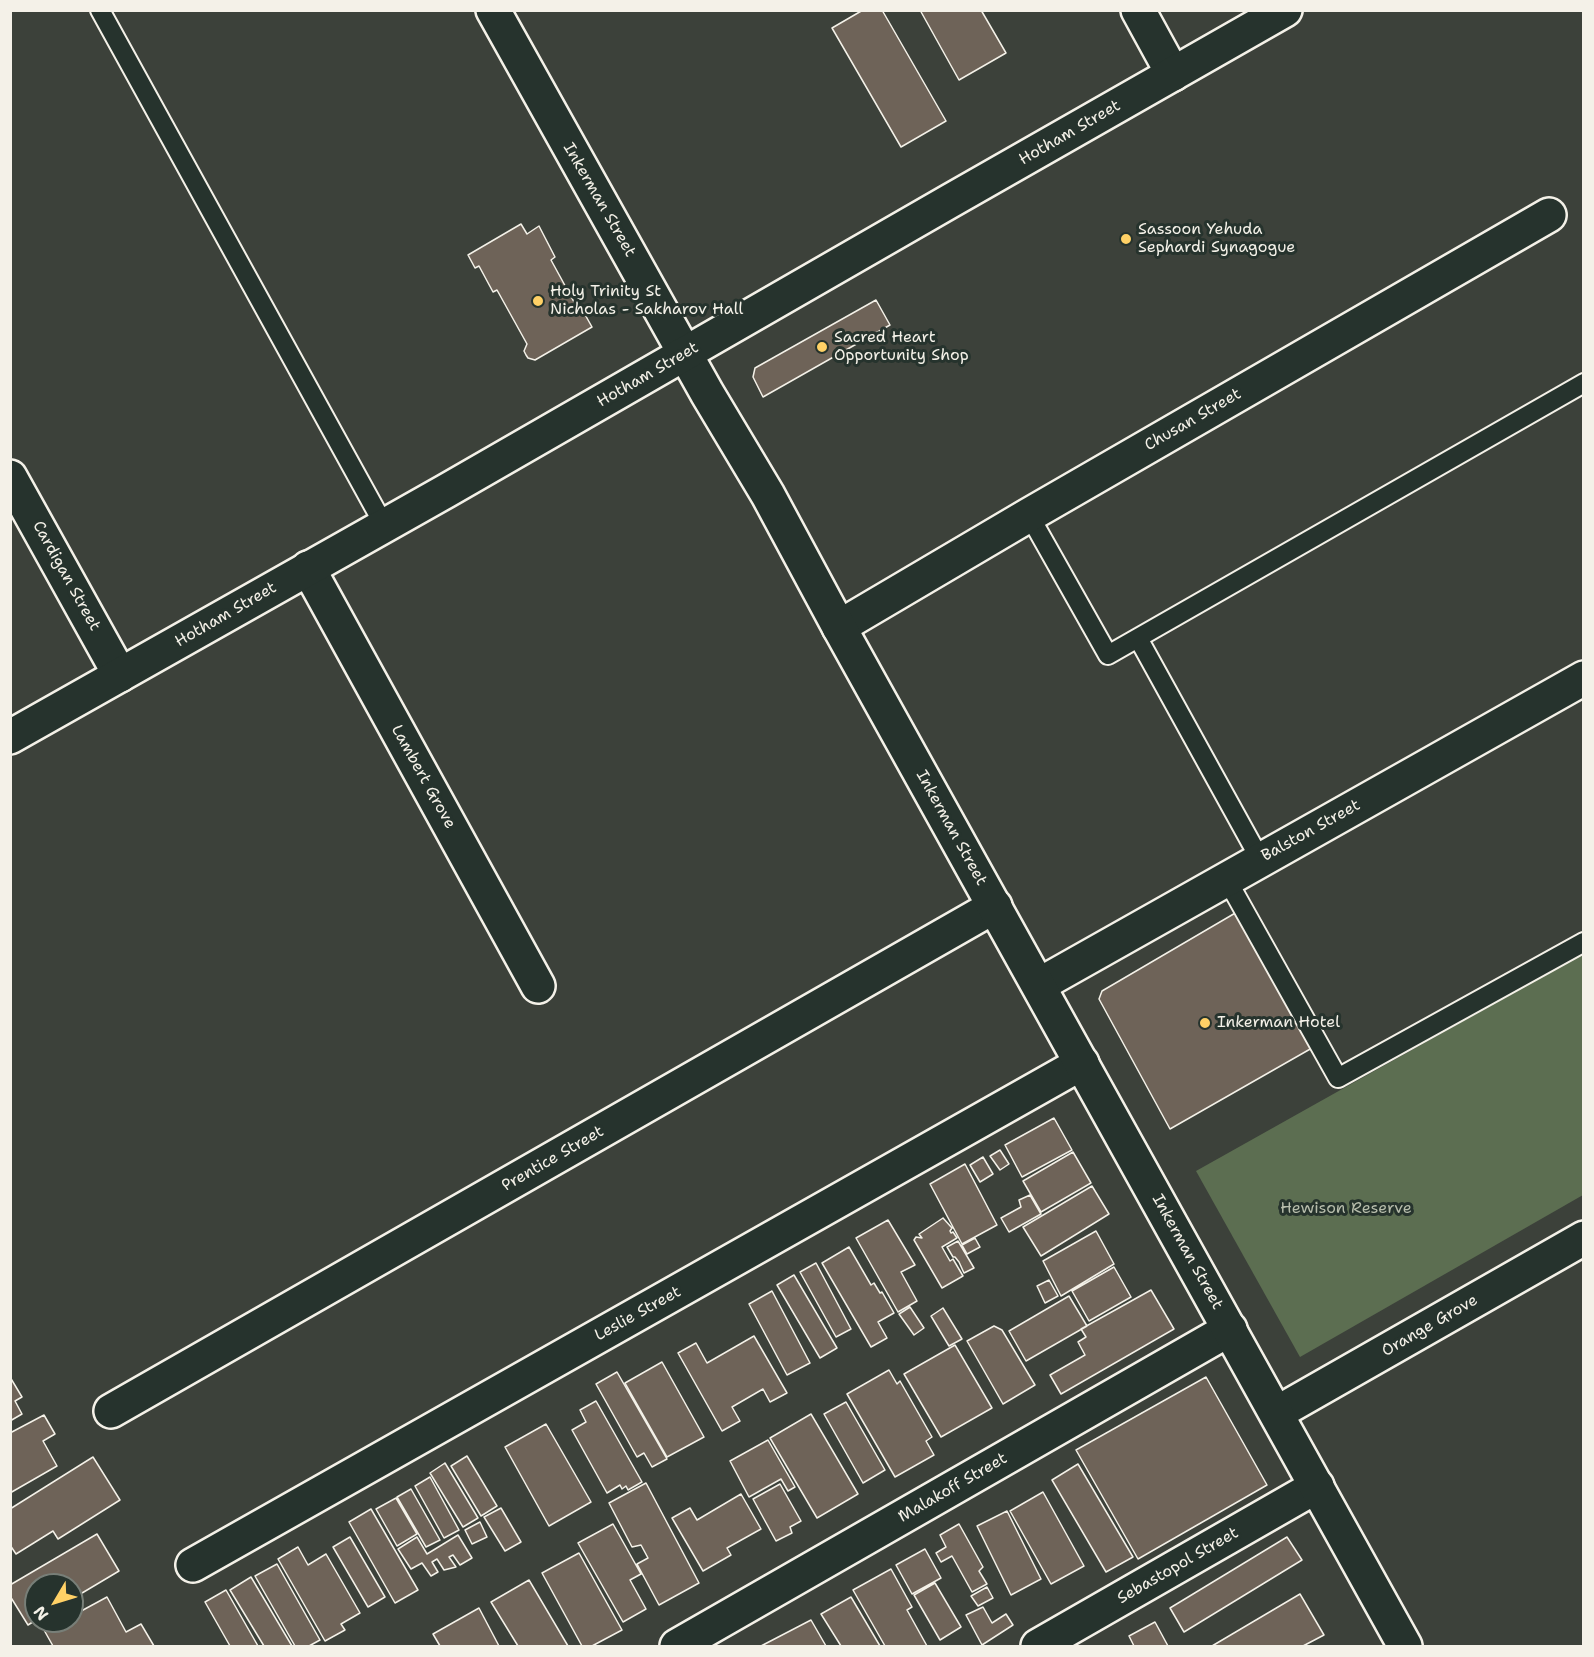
<!DOCTYPE html>
<html>
<head>
<meta charset="utf-8">
<style>
	body { margin:0 }
	#map { position:relative; width:1594px; height:1657px; overflow:hidden; background:#3c413a; font-family:"Shantell Sans",sans-serif }
	canvas { display:block }
	.frame { position:absolute; inset:0; border:12px solid #f4f1e8; pointer-events:none }
	.north { position:absolute; left:24px; top:1573px; width:60px; height:60px; box-sizing:border-box; background:#26332d; border:2px solid #787f78; border-radius:50%; rotate:232deg; font-size:16px; font-weight:700; line-height:24px; text-align:center; color:#f4f1e8 }
	.north::after { content:''; display:block; margin:auto; width:21px; height:27px; background:#ffd166; clip-path:polygon(50% 0,100% 100%,50% 72%,0 100%) }
</style>
</head>
<body>
<div id="map">
<canvas width="1594" height="1657"></canvas>
<div class="frame"></div>
<div class="north">N</div>
</div>
<script>
const context = document.querySelector('canvas').getContext('2d');
context.lineJoin = 'round';
function fillPath(path, color) {
  context.fillStyle = color;
  context.fill(path, 'evenodd');
}
function shape(rows) {
  const path = new Path2D();
  for (const r of rows) {
    path.moveTo(r[0], r[1]);
    for (let i = 2; i < r.length; i += 2) path.lineTo(r[i], r[i + 1]);
  }
  return path;
}
function strokePath(path, color, width, dash) {
  context.strokeStyle = color;
  context.lineWidth = width;
  context.lineCap = dash ? 'butt' : 'round';
  context.setLineDash(dash || []);
  context.stroke(path);
}
function label(font, color, halo, rows, align = 'center') {
  context.font = font + ' "Shantell Sans",sans-serif';
  context.lineWidth = 6;
  context.setLineDash([]);
  context.textBaseline = 'middle';
  context.strokeStyle = halo;
  context.fillStyle = color;
  for (const [text, x, y, turn = 0] of rows) {
    context.save();
    context.translate(x, y);
    context.rotate((+turn || 0) * Math.PI / 180);
    context.textAlign = isNaN(turn) ? turn : align;
    if (halo) context.strokeText(text, 0, 0);
    context.fillText(text, 0, 0);
    context.restore();
  }
}
fillPath(shape([
	[1583,954,1583,1195,1300,1357,1196,1171]
]), '#5c6e51');
const building = shape([
	[863,10,882,10,946,121,901,147,832,28,863,10],
	[920,10,981,10,1006,53,959,80,920,10],
	[521,224,527,234,539,226,555,257,551,260,580,313,583,311,592,327,535,360,528,358,526,355,524,351,527,344,497,290,493,292,479,266,475,268,468,255,521,224],
	[876,300,890,325,763,397,753,377,755,368,876,300],
	[1237,912,1312,1048,1170,1129,1099,999,1102,991,1237,912],
	[1054,1118,1072,1150,1022,1177,1005,1145,1054,1118],
	[1000,1150,1009,1164,1000,1170,990,1156,1000,1150],
	[1073,1152,1091,1183,1041,1212,1023,1181,1073,1152],
	[983,1157,993,1174,980,1182,970,1165,983,1157],
	[965,1164,997,1225,962,1244,930,1184,965,1164],
	[1092,1186,1109,1214,1041,1256,1023,1227,1092,1186],
	[1030,1195,1041,1214,1009,1232,1001,1218,1021,1207,1019,1200,1030,1195],
	[943,1218,952,1228,950,1231,951,1233,953,1232,957,1238,942,1247,950,1261,953,1259,963,1276,942,1288,914,1240,916,1237,922,1238,919,1234,943,1218],
	[888,1220,915,1265,901,1272,917,1301,898,1312,856,1238,888,1220],
	[1096,1231,1114,1264,1061,1296,1043,1261,1096,1231],
	[975,1238,980,1247,967,1254,962,1245,975,1238],
	[958,1241,974,1268,964,1273,959,1262,955,1257,953,1257,947,1247,958,1241],
	[849,1247,871,1285,874,1283,880,1293,882,1292,894,1313,878,1322,887,1338,871,1347,822,1263,849,1247],
	[816,1263,851,1329,836,1337,800,1272,816,1263],
	[1114,1267,1131,1297,1089,1321,1072,1291,1114,1267],
	[794,1275,837,1348,820,1358,777,1285,794,1275],
	[1049,1280,1058,1296,1045,1303,1037,1286,1049,1280],
	[1151,1290,1174,1329,1061,1394,1050,1375,1085,1355,1078,1342,1086,1337,1081,1329,1151,1290],
	[772,1291,810,1363,787,1375,749,1304,772,1291],
	[1069,1296,1087,1326,1026,1361,1009,1331,1069,1296],
	[910,1307,924,1328,914,1335,899,1314,910,1307],
	[943,1308,962,1339,949,1346,931,1316,943,1308],
	[994,1326,1002,1330,1035,1385,1003,1404,967,1341,994,1326],
	[754,1336,787,1393,770,1402,763,1389,732,1407,740,1421,722,1431,678,1353,696,1343,707,1363,754,1336],
	[955,1345,992,1408,941,1437,904,1374,955,1345],
	[662,1362,704,1437,667,1457,625,1383,662,1362],
	[889,1370,897,1384,900,1381,932,1437,926,1441,934,1455,895,1477,847,1394,889,1370],
	[617,1372,667,1459,652,1467,644,1453,637,1457,596,1384,617,1372],
	[10,1377,22,1397,15,1401,22,1414,10,1421,10,1377],
	[1206,1377,1267,1485,1138,1559,1076,1450,1206,1377],
	[596,1401,642,1482,628,1490,626,1486,622,1489,620,1485,607,1493,572,1430,586,1422,580,1410,596,1401],
	[846,1402,885,1470,863,1483,824,1414,846,1402],
	[811,1414,858,1494,817,1518,770,1438,811,1414],
	[44,1415,55,1434,43,1441,57,1466,10,1493,10,1433,44,1415],
	[546,1424,591,1502,549,1526,505,1447,546,1424],
	[768,1440,795,1487,788,1491,781,1479,749,1497,730,1461,768,1440],
	[467,1456,497,1506,481,1516,451,1466,467,1456],
	[93,1457,120,1500,58,1539,53,1531,16,1554,10,1545,10,1509,93,1457],
	[445,1463,478,1518,463,1527,430,1473,445,1463],
	[1078,1464,1133,1557,1106,1572,1052,1480,1078,1464],
	[430,1477,459,1530,444,1538,415,1486,430,1477],
	[646,1483,699,1583,659,1605,637,1564,648,1558,641,1545,632,1547,609,1503,646,1483],
	[780,1484,801,1521,790,1527,792,1533,776,1541,753,1499,780,1484],
	[411,1489,440,1540,426,1547,397,1497,411,1489],
	[1043,1492,1084,1566,1051,1584,1010,1511,1043,1492],
	[741,1494,761,1529,727,1548,731,1555,703,1571,672,1518,690,1508,697,1520,741,1494],
	[396,1498,417,1534,397,1546,376,1509,396,1498],
	[501,1508,521,1542,505,1551,484,1517,501,1508],
	[371,1509,418,1590,395,1603,349,1522,371,1509],
	[1007,1511,1041,1579,1011,1595,977,1526,1007,1511],
	[480,1522,487,1537,472,1544,465,1530,480,1522],
	[613,1524,641,1574,630,1580,646,1609,623,1622,578,1543,613,1524],
	[959,1524,983,1567,979,1571,987,1584,972,1592,952,1556,941,1562,936,1553,946,1547,940,1535,959,1524],
	[97,1534,119,1571,72,1599,72,1585,36,1585,36,1620,28,1625,10,1596,10,1585,97,1534],
	[458,1535,472,1558,460,1565,453,1555,449,1557,456,1567,444,1570,437,1559,432,1562,438,1572,431,1576,422,1563,411,1569,398,1549,417,1537,427,1554,458,1535],
	[350,1537,385,1597,368,1607,333,1547,350,1537],
	[1287,1537,1302,1560,1184,1632,1170,1608,1287,1537],
	[298,1547,308,1565,326,1554,360,1613,341,1624,345,1630,325,1641,278,1559,298,1547],
	[925,1549,941,1578,912,1594,896,1565,925,1549],
	[579,1553,622,1630,592,1646,582,1646,542,1573,579,1553],
	[277,1564,320,1640,309,1646,295,1646,255,1576,277,1564],
	[891,1569,912,1607,907,1610,927,1646,885,1646,853,1590,891,1569],
	[251,1577,292,1646,264,1646,230,1590,251,1577],
	[529,1580,568,1646,518,1646,491,1602,529,1580],
	[935,1583,961,1627,940,1640,914,1595,935,1583],
	[987,1587,993,1598,978,1606,971,1596,987,1587],
	[226,1590,258,1646,230,1646,205,1602,226,1590],
	[1300,1594,1324,1635,1303,1646,1212,1646,1300,1594],
	[107,1597,126,1632,141,1624,154,1646,53,1646,44,1630,62,1621,72,1621,72,1616,107,1597],
	[851,1597,880,1646,841,1646,821,1614,851,1597],
	[983,1607,992,1623,1006,1614,1013,1625,982,1645,966,1615,983,1607],
	[479,1608,499,1646,440,1646,433,1634,479,1608],
	[811,1620,826,1646,761,1646,811,1620],
	[1155,1622,1168,1646,1134,1646,1129,1636,1155,1622]
]);
fillPath(building, '#6e6358');
strokePath(building, '#f4f1e8', 1.5);
const lane = shape([
	[100,10,384,525],
	[1029,515,1108,655,1584,383],
	[1138,638,1260,859],
	[1226,878,1338,1078,1584,942]
]);
const street = shape([
	[1138,10,1173,74],
	[10,477,120,675],
	[308,568,538,986],
	[839,627,1029,515,1549,215],
	[1039,985,1584,678],
	[111,1411,995,906],
	[1277,1413,1584,1238],
	[193,1565,1082,1063],
	[677,1646,1230,1329],
	[1038,1646,1317,1486]
]);
const secondary = shape([
	[493,10,707,393,768,495,839,627,1405,1646]
]);
const primary = shape([
	[10,737,446,491,950,201,1285,10]
]);
strokePath(lane, '#f4f1e8', 22);
strokePath(street, '#f4f1e8', 38);
strokePath(secondary, '#f4f1e8', 38);
strokePath(primary, '#f4f1e8', 38);
strokePath(lane, '#26332d', 18);
strokePath(street, '#26332d', 33);
strokePath(secondary, '#26332d', 33);
strokePath(primary, '#26332d', 33);
for (const [x, y, r, color] of [
	[1126,239,6,"#ffd166"],
	[538,301,6,"#ffd166"],
	[822,347,6,"#ffd166"],
	[1205,1023,6,"#ffd166"]
]) {
  const dot = new Path2D();
  dot.arc(x, y, r, 0, 2 * Math.PI);
  context.fillStyle = color;
  context.fill(dot);
  strokePath(dot, '#26332d', 2);
}
label('16px', '#f4f1e8', '#26332d', [
	["Hotham Street",1070,133,-30],
	["Inkerman Street",599,200,60],
	["Hotham Street",648,375,-30],
	["Chusan Street",1193,420,-30],
	["Cardigan Street",66,576,61],
	["Hotham Street",226,615,-30],
	["Lambert Grove",423,777,61],
	["Inkerman Street",951,828,61],
	["Balston Street",1311,831,-29],
	["Prentice Street",553,1159,-30],
	["Inkerman Street",1187,1252,61],
	["Leslie Street",638,1314,-29],
	["Orange Grove",1430,1326,-30],
	["Malakoff Street",953,1488,-30],
	["Sebastopol Street",1178,1566,-30]
]);
label('16px', '#f4f1e8', '#26332d', [
	["Sassoon Yehuda",1138,230],
	["Sephardi Synagogue",1138,248],
	["Holy Trinity St",550,292],
	["Nicholas - Sakharov Hall",550,310],
	["Sacred Heart",834,338],
	["Opportunity Shop",834,356],
	["Inkerman Hotel",1217,1023]
], 'left');
label('16px', '#b7bdac', '#26332d', [
	["Hewison Reserve",1346,1209]
]);
</script>
</body>
</html>
